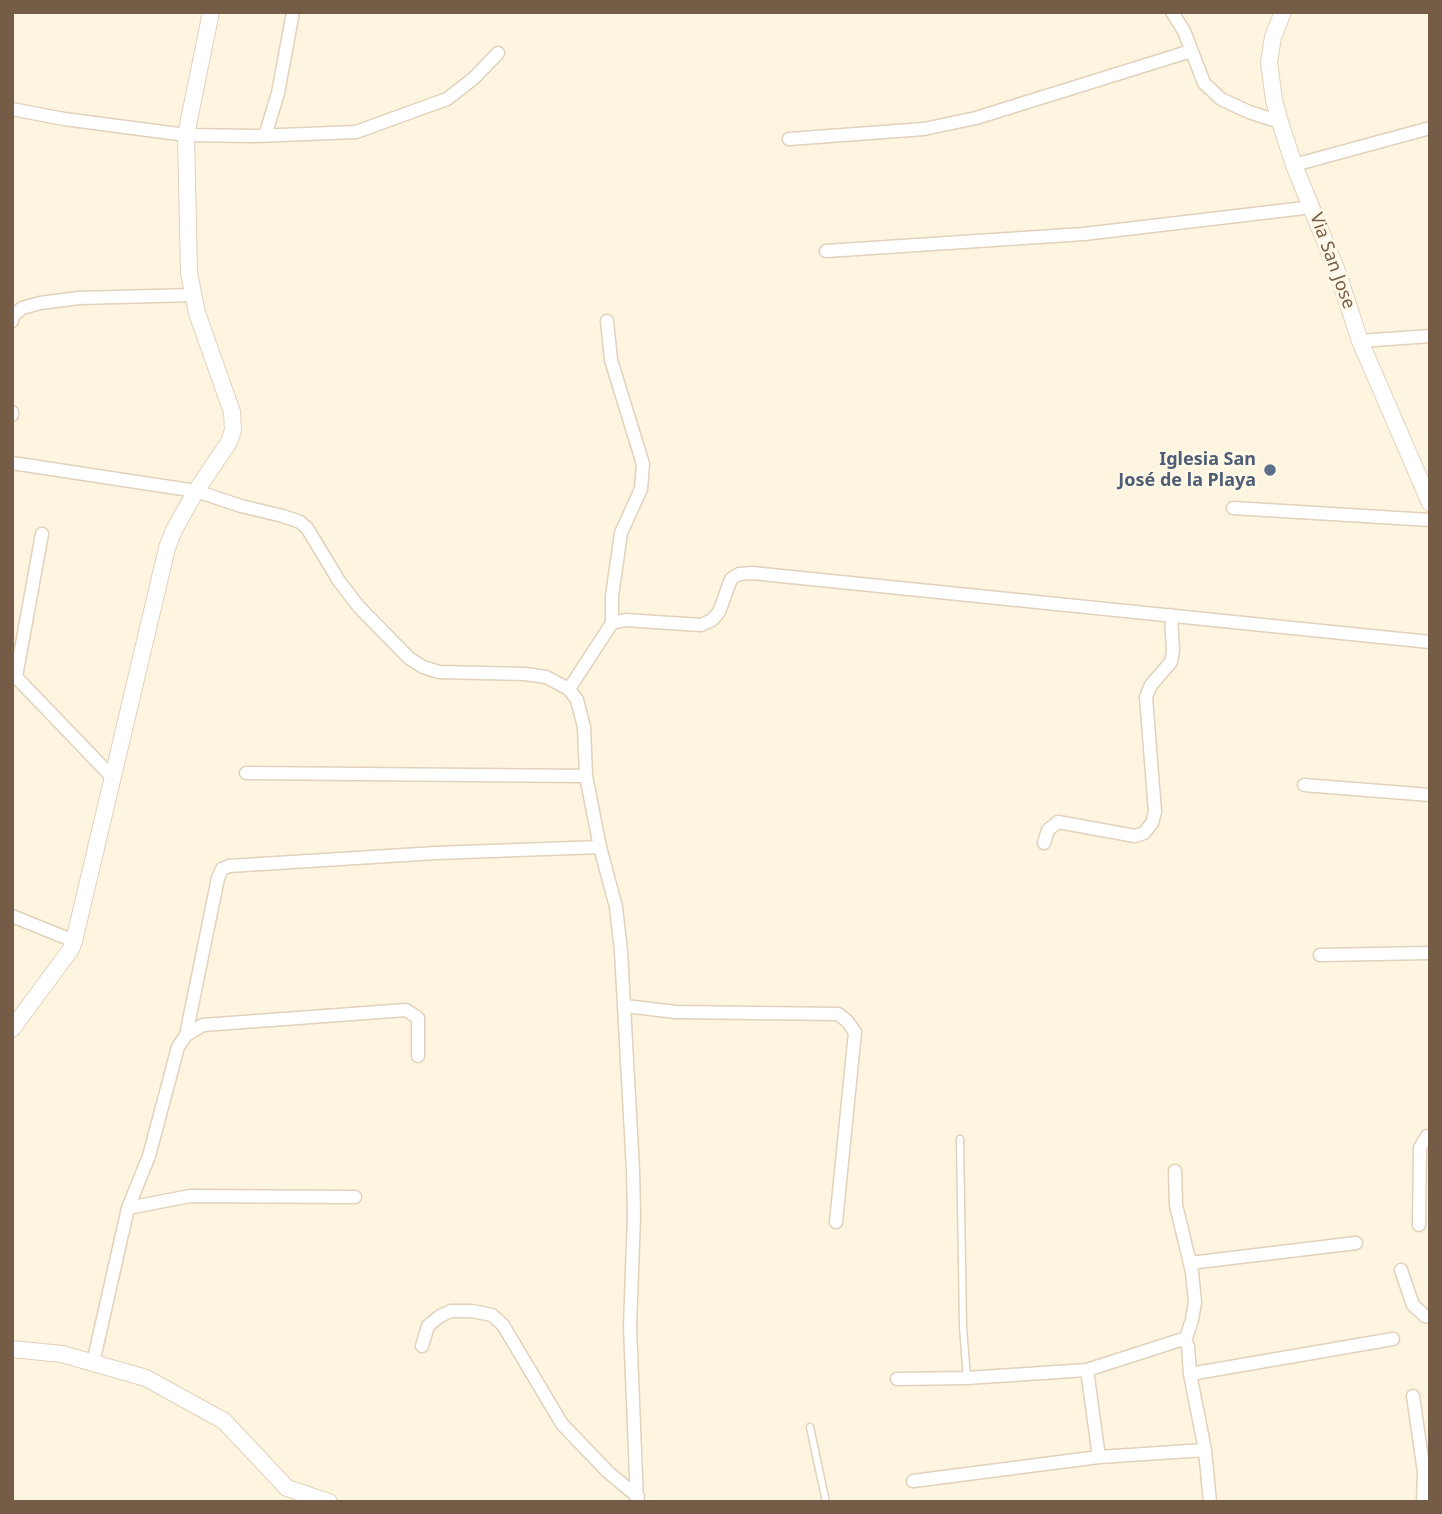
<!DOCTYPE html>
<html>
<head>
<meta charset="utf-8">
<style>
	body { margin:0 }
	#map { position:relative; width:1442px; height:1514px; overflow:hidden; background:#fdf5e0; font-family:"Noto Sans",sans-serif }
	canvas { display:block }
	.frame { position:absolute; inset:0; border:14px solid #755c46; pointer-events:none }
</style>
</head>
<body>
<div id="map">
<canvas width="1442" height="1514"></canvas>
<div class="frame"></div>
</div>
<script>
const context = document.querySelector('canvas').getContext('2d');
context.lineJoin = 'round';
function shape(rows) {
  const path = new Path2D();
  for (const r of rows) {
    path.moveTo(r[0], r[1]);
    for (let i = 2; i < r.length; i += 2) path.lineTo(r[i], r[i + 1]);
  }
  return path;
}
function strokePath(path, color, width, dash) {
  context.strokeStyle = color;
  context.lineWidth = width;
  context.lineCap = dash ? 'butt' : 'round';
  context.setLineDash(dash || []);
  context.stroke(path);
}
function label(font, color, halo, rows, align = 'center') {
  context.font = font + ' "Noto Sans",sans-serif';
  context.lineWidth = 6;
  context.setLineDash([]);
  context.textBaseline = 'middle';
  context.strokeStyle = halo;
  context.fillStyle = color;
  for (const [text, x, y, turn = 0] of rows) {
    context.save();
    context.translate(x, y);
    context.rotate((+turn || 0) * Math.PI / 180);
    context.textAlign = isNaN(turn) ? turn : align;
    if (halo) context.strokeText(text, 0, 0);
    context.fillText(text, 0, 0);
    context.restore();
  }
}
const service = shape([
	[960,1139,963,1327,967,1378],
	[810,1427,826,1502]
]);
const minor = shape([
	[1172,12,1184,31,1204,83,1221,99,1249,112,1280,122],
	[12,109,64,119,186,135,255,136,356,132,447,99,474,78,498,53],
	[265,136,278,93,293,12],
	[789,139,924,129,976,118,1191,51],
	[1294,165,1430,128],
	[826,251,1084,234,1313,207],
	[12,321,13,316,22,308,40,303,79,298,193,295],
	[1360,341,1430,336],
	[12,412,12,415],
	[12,463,196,491,241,506,283,516,300,522,307,528,339,581,359,607,409,658,423,667,439,672,525,674,546,677,569,689,577,700,584,727,586,776,600,847,616,907,621,951,633,1170,634,1216,630,1326,637,1502],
	[1233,508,1430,520],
	[42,534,16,677,114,779],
	[612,623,625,620,701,625,712,620,719,612,731,579,739,574,752,573,1430,642],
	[569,689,612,623,612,596,621,533,641,489,643,464,611,360,607,321],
	[246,773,586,776],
	[1304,785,1430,795],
	[1044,843,1048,830,1058,822,1135,836,1144,833,1152,823,1155,812,1146,697,1151,685,1171,662,1173,651,1171,615],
	[12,916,74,941],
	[1320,955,1430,953],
	[625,1006,676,1012,838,1014,847,1021,855,1032,836,1222],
	[186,1035,218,878,222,869,229,866,436,853,600,847],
	[1175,1171,1176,1205,1192,1272,1195,1302,1192,1320,1185,1341],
	[128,1208,190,1196,355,1197],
	[1419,1225,1420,1148,1427,1136,1430,1136],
	[1190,1263,1356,1243],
	[1401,1270,1413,1305,1425,1316,1430,1317],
	[422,1346,428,1326,440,1316,451,1311,472,1311,492,1315,503,1325,562,1424,608,1472,638,1497],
	[93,1363,128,1208,149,1156,178,1047,186,1035,203,1025,406,1010,418,1018,418,1056],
	[1087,1370,1099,1457],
	[1190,1374,1393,1339],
	[897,1379,967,1378,1087,1370,1180,1340,1185,1341,1188,1346,1190,1374,1205,1450,1210,1502],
	[1413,1396,1424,1472,1423,1502],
	[913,1481,1099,1457,1205,1450]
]);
const tertiary = shape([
	[1283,12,1273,37,1269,62,1274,100,1280,122,1294,165,1337,271,1360,341,1430,503],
	[12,1029,71,949,74,941,167,548,174,530,196,491,229,442,233,430,232,412,197,313,189,273,186,135,211,12],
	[12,1349,62,1354,146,1378,224,1421,287,1488,329,1502]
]);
strokePath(service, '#e2d1bb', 9);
strokePath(minor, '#e2d1bb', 15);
strokePath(tertiary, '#e2d1bb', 18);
strokePath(service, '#fff', 6);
strokePath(minor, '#fff', 12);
strokePath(tertiary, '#fff', 16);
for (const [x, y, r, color] of [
	[1270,470,7,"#5c6f8a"]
]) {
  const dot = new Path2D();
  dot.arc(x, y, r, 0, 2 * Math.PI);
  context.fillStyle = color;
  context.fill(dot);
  strokePath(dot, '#fff8e7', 2.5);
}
label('18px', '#755c46', '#fff8e7', [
	["Via San Jose",1332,261,70]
]);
label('bold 18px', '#4e5e75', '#fff8e7', [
	["Iglesia San",1256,460],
	["José de la Playa",1256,481]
], 'right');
</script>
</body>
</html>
